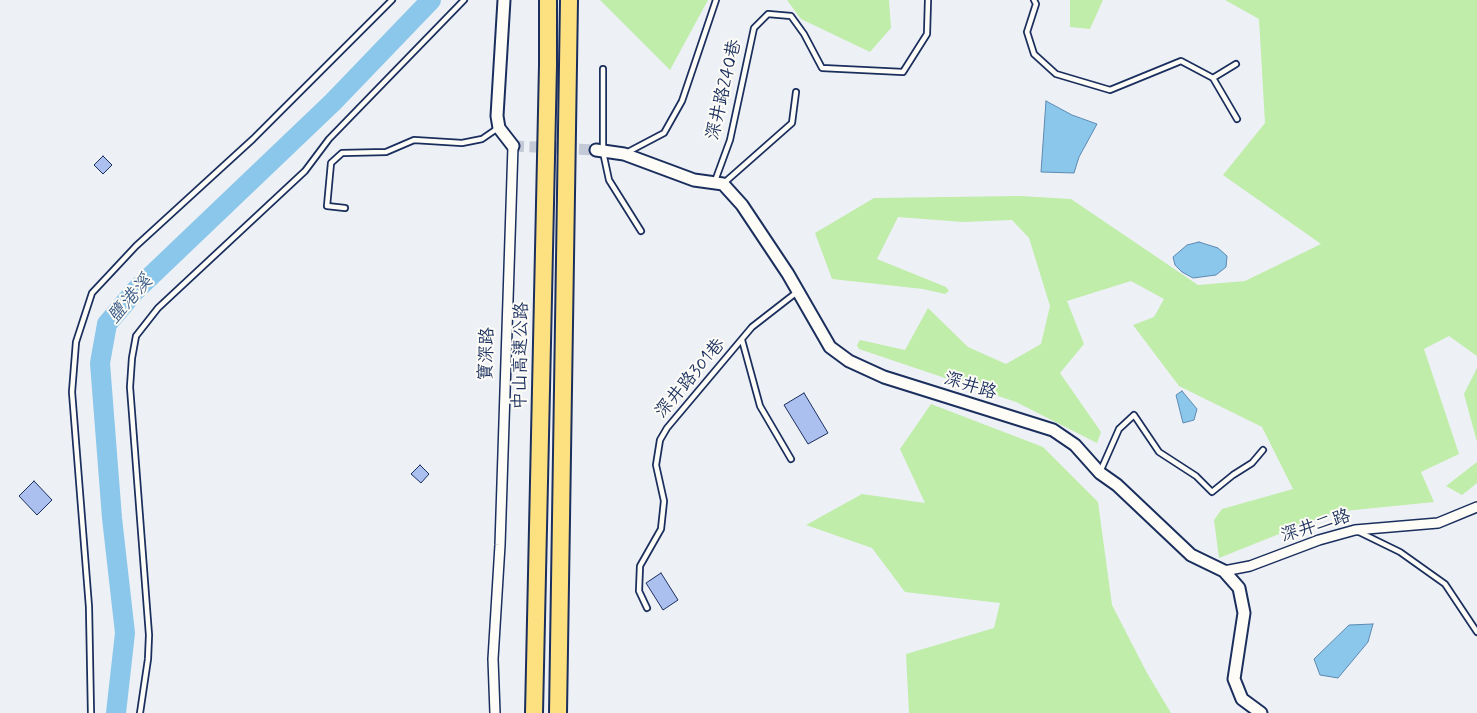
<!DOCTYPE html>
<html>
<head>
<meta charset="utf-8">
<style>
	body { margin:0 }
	canvas { display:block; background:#edf0f5 }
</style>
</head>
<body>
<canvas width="1477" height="713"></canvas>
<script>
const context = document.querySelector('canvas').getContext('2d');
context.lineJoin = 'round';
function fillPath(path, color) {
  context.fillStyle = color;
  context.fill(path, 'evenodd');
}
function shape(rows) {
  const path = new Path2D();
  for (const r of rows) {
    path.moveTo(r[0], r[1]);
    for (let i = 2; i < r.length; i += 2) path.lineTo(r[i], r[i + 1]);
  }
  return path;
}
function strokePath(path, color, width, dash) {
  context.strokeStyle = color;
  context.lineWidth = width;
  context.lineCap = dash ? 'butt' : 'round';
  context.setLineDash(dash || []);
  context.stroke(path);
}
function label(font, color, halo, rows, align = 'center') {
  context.font = font + ' Mynerve,"LXGW WenKai TC",sans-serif';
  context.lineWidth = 4;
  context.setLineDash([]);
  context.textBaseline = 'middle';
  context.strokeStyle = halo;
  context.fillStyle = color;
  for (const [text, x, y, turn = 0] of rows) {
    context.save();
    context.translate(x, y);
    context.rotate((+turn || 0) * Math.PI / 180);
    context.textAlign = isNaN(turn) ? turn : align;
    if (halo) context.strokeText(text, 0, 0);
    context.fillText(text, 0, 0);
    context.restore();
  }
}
fillPath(shape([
	[600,0,708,0,670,70],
	[787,0,889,0,891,28,870,52,801,19],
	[1070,0,1103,0,1090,29,1070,27],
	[1225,0,1477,0,1477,356,1449,336,1424,349,1459,454,1421,472,1434,502,1334,512,1219,558,1214,520,1222,509,1293,489,1262,427,1179,386,1133,325,1154,317,1164,299,1131,281,1067,301,1084,344,1060,373,1101,432,1097,443,1016,402,859,349,857,345,860,340,905,350,928,308,968,347,1006,364,1041,344,1050,306,1029,238,1012,220,963,222,898,217,877,259,946,287,949,291,945,294,923,289,832,279,815,233,874,198,1020,196,1071,199,1198,285,1245,281,1321,244,1223,175,1265,123,1259,19],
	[1477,368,1477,442,1464,394],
	[931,404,1043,447,1098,502,1112,605,1147,673,1171,713,909,713,906,654,994,628,1000,603,905,592,872,548,806,525,862,494,925,503,900,449],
	[1477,462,1477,483,1462,495,1446,486]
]), '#c0edaa');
const water = shape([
	[1046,101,1072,115,1097,124,1079,157,1074,173,1041,172,1046,101],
	[1199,242,1218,248,1227,256,1226,267,1216,275,1193,278,1182,272,1175,265,1173,257,1187,245,1199,242],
	[1182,391,1197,409,1194,420,1183,423,1176,395,1182,391],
	[1373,624,1368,642,1338,678,1320,675,1314,659,1349,625,1373,624]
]);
fillPath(water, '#8ac7ea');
strokePath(water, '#5e8ab2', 1);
strokePath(shape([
	[116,713,125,633,112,518,100,363,107,324,135,291,333,102,431,0]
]), '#8ac7ea', 20);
const building = shape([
	[103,156,112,165,103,174,94,165,103,156],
	[804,393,828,433,808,444,784,405,804,393],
	[420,465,429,474,421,483,411,474,420,465],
	[34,481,52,500,37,515,19,496,34,481],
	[661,573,678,600,663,610,646,583,661,573]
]);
fillPath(building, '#abc0ee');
strokePath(building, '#1b2f5e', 1);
strokePath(shape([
	[513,146,596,150]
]), '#c3c9d7', 11, [11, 5.5]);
const service = shape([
	[1034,0,1036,4,1027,32,1034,54,1056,74,1110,90,1181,61,1213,78,1237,119],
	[603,69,603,152,609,180,641,231],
	[1213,78,1236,64],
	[626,153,664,133,682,101,716,0],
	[715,181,730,140,754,28,768,14,791,16,804,34,822,68,903,72,927,34,928,0],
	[724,183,792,123,796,92],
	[345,208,327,206,331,163,342,153,386,152,414,140,462,143,482,139,498,128],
	[742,340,760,406,791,459],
	[1100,472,1119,429,1134,415,1159,452,1196,476,1212,492,1233,475,1252,463,1263,450],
	[1359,532,1400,552,1445,584,1477,632],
	[647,608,639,591,640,566,661,529,664,501,656,465,660,440,667,428,752,327,797,292],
	[91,713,89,607,72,392,76,342,92,293,136,246,253,139,392,0],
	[140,713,148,659,149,635,130,387,132,358,136,336,158,308,305,171,329,139,464,0]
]);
const minor = shape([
	[1224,571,1250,566,1319,540,1355,530,1438,523,1477,507],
	[495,713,493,659,500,545,513,146]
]);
const tertiary = shape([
	[504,0,497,116,499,128,513,146],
	[596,150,624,154,694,180,723,184,742,205,788,274,830,347,849,361,884,377,1053,430,1075,445,1100,473,1117,485,1191,555,1224,571,1239,588,1244,613,1234,679,1242,699,1261,713]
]);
const motorway = shape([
	[534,713,548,65,548,0],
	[558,713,569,0]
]);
strokePath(service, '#1b2f5e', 8);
strokePath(minor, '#1b2f5e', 12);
strokePath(tertiary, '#1b2f5e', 15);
strokePath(motorway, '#1b2f5e', 20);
strokePath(service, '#fdfcf7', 4.5);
strokePath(minor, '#fdfcf7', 9);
strokePath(tertiary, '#fdfcf7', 11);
strokePath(motorway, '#fde080', 16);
label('18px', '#1b2f5e', '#fdfcf7', [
	["深井路240巷",725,90,-77],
	["寶深路",488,354,-88],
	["中山高速公路",522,356,-89],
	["深井路301巷",691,379,-50],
	["深井路",970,387,17],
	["深井二路",1316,527,-17]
]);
label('italic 19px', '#3c5d88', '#fdfcf7', [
	["鹽港溪",131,300,-49]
]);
</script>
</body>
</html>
